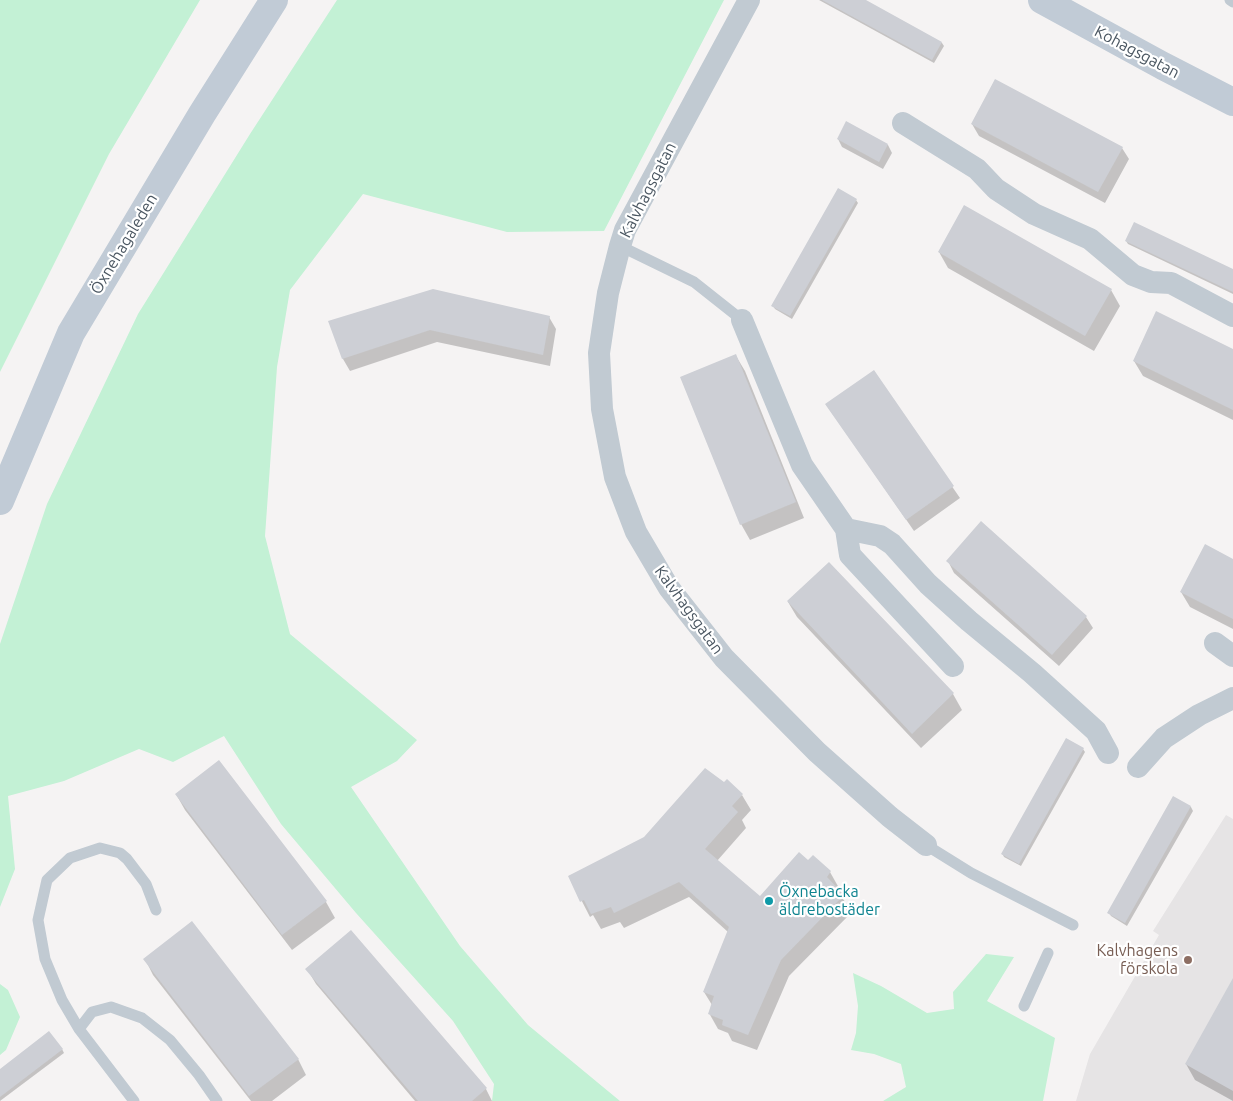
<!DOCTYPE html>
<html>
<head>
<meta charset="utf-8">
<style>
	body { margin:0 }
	canvas { display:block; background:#f5f3f3 }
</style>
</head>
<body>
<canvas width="1233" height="1101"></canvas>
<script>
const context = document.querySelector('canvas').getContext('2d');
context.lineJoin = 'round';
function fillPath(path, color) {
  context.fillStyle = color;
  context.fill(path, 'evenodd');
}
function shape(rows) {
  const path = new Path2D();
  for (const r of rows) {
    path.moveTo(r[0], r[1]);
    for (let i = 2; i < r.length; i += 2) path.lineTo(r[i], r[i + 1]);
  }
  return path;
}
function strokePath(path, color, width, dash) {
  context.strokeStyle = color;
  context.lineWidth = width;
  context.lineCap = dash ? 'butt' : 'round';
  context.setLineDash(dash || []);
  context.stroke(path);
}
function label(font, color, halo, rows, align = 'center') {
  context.font = font + ' Ubuntu,sans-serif';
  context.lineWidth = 4.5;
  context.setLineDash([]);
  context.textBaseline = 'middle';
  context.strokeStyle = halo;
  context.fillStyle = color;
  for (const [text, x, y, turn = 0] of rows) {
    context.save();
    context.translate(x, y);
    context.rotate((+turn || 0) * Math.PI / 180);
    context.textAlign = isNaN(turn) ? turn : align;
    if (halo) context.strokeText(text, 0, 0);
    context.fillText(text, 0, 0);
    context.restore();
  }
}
fillPath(shape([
	[1226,815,1233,819,1233,1101,1076,1101,1090,1054,1159,935,1153,931]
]), '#e6e4e5');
fillPath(shape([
	[0,0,200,0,109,154,0,372],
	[337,0,724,0,604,231,507,232,363,194,290,290,277,367,265,536,290,634,417,740,397,761,351,787,460,946,528,1025,620,1101,492,1101,494,1084,453,1021,356,913,281,824,224,736,173,762,139,749,64,781,8,796,15,869,0,907,0,644,47,504,138,314,250,134],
	[986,954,1014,957,987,1001,1055,1038,1043,1101,883,1101,906,1087,901,1064,874,1054,851,1050,856,1033,858,1006,853,973,881,986,927,1013,954,1009,953,992],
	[0,984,8,990,20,1017,6,1050,0,1055]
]), '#c3f1d5');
fillPath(shape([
	[819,0,863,0,942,43,944,46,934,63],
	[972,124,1122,148,1129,159,1105,203,979,136],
	[838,139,888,145,892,153,883,169,842,147],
	[856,200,858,203,792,319,775,309,773,306],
	[1126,241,1233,271,1233,294,1128,244],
	[939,252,1111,290,1120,306,1094,351,948,268],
	[549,317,556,329,550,366,437,342,350,371,343,359,330,322],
	[1233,350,1233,420,1143,376,1134,361],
	[736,356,745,371,804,518,750,540,741,524],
	[873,372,960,498,914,531,827,405],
	[1233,560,1233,629,1190,607,1181,592],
	[948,561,1086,617,1093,628,1059,666,954,573],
	[829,563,953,694,962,710,921,748,797,617,788,602],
	[1083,749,1085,752,1021,866,1004,857,1002,853],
	[219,762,326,902,335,918,292,950,185,810,176,794],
	[742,795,751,810,742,820,746,828,717,861,760,898,808,862,830,872,839,888,837,890,852,912,789,976,757,1050,732,1041,728,1033,718,1029,709,1013,712,1005,704,992,728,932,689,897,624,928,620,922,601,929,593,915,590,917,569,876],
	[1174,798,1191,807,1193,811,1127,926,1111,916,1109,913],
	[145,959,298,1059,306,1075,272,1101,251,1101,153,975],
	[307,969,486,1089,492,1101,415,1101,316,984],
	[1233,981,1233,1101,1195,1080,1186,1064],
	[62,1049,64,1053,0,1101,0,1070]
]), '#0003');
fillPath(shape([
	[822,0,866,0,942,42,932,60],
	[995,79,1123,147,1098,192,971,124],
	[846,121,888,144,879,162,837,139],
	[838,188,857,199,790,316,771,306],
	[964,205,1112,289,1085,336,938,252],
	[1134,222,1233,269,1233,292,1125,241],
	[433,289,550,316,543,355,430,330,342,359,328,321],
	[1156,311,1233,349,1233,410,1133,361],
	[736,354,796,502,740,525,680,377],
	[874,370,954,486,906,520,825,404],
	[981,521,1087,616,1052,655,946,561],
	[1205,544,1233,559,1233,619,1180,592],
	[829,562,954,693,912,734,787,601],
	[1066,738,1084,748,1019,864,1001,854],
	[219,760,327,901,282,935,175,794],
	[705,768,724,782,727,779,743,794,732,806,738,812,705,849,760,896,799,852,808,860,813,855,831,871,827,877,844,895,781,960,748,1035,722,1025,723,1020,708,1014,714,996,703,992,729,927,679,882,614,913,611,907,591,914,584,900,580,902,568,876,644,837],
	[1173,796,1191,806,1125,923,1107,913],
	[192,921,299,1059,249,1096,143,959],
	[351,930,487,1088,472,1101,418,1101,305,969],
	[1233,978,1233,1091,1185,1064],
	[49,1031,63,1049,0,1097,0,1069]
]), '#cdcfd5');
strokePath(shape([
	[1230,0,1233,2],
	[620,246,694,282,742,320],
	[926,845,971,873,1073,925],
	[1024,1006,1048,953],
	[79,1029,92,1012,111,1007,142,1018,170,1040,199,1075,217,1101],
	[134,1101,79,1029,62,1000,45,959,38,920,47,880,70,858,100,848,120,853,127,859,146,884,156,910]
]), '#c1cad2', 11);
strokePath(shape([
	[749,0,625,230,620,246,608,293,599,353,602,409,615,477,636,532,669,588,724,658,817,752,890,817,926,845],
	[903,123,977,169,996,189,1034,214,1090,239,1133,275,1151,282,1171,283,1233,316],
	[742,320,802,465,846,529,880,536,892,544,928,584,969,621,1032,673,1096,731,1108,753],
	[846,529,850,555,953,666],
	[1215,643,1233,656],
	[1138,767,1164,738,1199,715,1233,698]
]), '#c1cad2', 22);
strokePath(shape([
	[1042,0,1163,66,1233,102],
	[0,501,71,333,202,114,274,0]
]), '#c1cbd6', 28);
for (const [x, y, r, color] of [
	[769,901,5,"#0f9aa8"],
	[1188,960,5,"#8d6e63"]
]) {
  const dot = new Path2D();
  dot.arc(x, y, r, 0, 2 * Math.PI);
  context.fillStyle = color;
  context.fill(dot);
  strokePath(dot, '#fff', 2);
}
label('16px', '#4a5661', '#fff', [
	["Kohagsgatan",1137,52,28],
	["Kalvhagsgatan",648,190,-63],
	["Öxnehagaleden",124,244,-59],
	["Kalvhagsgatan",689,610,54]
]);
label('16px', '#0d838f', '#fff', [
	["Öxnebacka",779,892],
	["äldrebostäder",779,910]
], 'left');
label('16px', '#785e54', '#fff', [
	["Kalvhagens",1178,951],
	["förskola",1178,969]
], 'right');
</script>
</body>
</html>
